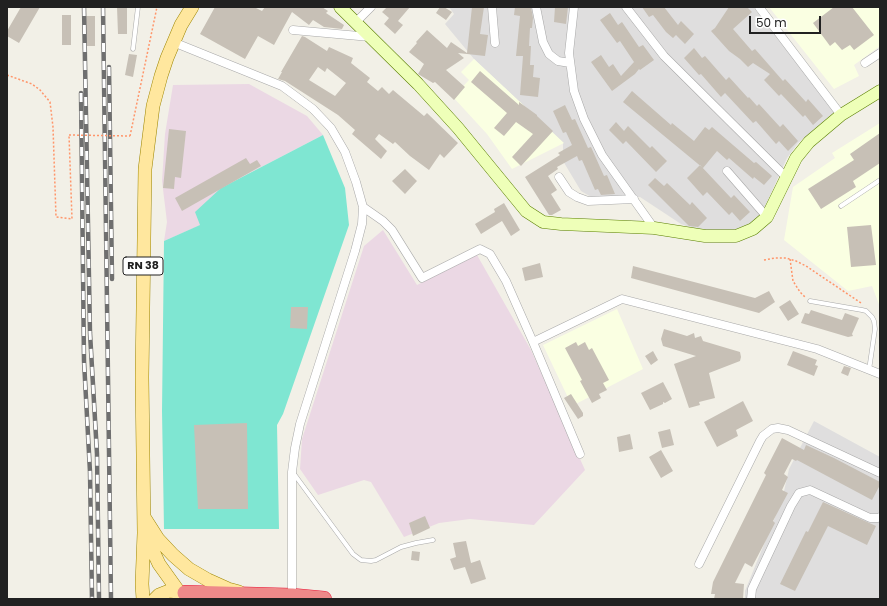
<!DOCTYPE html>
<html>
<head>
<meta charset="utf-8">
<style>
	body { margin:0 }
	#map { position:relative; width:887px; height:606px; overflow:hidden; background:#f2f0e7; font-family:Poppins,sans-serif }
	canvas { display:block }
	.frame { position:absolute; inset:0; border:8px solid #212121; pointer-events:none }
	.scale { position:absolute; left:749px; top:16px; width:72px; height:18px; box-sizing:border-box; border:2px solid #212121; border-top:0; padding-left:5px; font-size:12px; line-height:14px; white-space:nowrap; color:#212121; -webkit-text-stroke:3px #fff; paint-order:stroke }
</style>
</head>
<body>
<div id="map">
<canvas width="887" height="606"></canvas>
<div class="frame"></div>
<div class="scale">50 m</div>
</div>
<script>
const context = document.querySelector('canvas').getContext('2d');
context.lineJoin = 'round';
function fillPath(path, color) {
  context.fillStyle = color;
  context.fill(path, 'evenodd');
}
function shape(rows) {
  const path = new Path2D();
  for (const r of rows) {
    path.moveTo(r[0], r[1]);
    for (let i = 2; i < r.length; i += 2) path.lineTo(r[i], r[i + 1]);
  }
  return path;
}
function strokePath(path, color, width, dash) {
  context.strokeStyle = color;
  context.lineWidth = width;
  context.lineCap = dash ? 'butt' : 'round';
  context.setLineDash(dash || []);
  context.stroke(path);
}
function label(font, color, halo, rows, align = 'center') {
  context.font = font + ' Poppins,sans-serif';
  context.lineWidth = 4;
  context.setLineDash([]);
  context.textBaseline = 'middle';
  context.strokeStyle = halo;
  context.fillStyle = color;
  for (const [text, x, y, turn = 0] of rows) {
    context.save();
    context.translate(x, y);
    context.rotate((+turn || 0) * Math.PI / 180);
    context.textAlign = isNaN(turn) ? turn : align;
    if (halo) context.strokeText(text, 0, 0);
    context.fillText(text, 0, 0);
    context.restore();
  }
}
fillPath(shape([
	[449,7,753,7,835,112,798,143,787,158,761,215,753,223,741,229,726,231,697,230,681,224,640,197,591,197,581,191,563,161,563,143,474,59,445,24,454,14],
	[814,421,880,457,880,599,745,599,745,591,782,500,789,469]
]), '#dfdede');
fillPath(shape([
	[249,84,307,116,323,135,221,188,201,225,164,241,167,222,162,181,165,134,173,85],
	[383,230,417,285,477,255,531,350,585,470,534,525,470,519,439,523,404,537,371,482,364,480,318,495,300,469,302,439,364,246]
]), '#ebd8e4');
fillPath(shape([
	[769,7,880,7,880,46,854,65,859,76,834,89],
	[474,59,564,143,512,169,487,134,453,97,469,80,461,72],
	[880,123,880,307,872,286,848,291,784,240,793,187,835,158,832,153],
	[617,309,643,369,572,406,543,345]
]), '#faffe2');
fillPath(shape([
	[323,135,345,188,349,225,283,414,277,425,279,529,164,529,162,411,164,241,200,225,195,212,221,188]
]), '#7fe6d2');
fillPath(shape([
	[21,7,40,7,19,43,7,36,7,31],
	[117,7,127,7,127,34,118,34],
	[215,7,254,7,262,11,265,7,322,7,328,11,326,13,344,25,342,29,324,27,313,20,309,25,292,12,274,45,258,36,245,59,200,34],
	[387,7,410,7,398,21,403,25,395,34,384,24,389,18,382,12],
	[440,7,444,7,452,12,446,20,436,13],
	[472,7,484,7,480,34,488,35,485,56,458,53,464,58,446,70,465,87,454,100,435,82,433,83,418,74,424,64,409,52,417,43,416,42,427,30,447,48,451,42,467,53],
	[515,7,531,7,533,18,532,28,530,28,529,46,531,46,530,65,534,65,533,77,540,78,538,97,520,95,523,56,516,56,520,16,514,15],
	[555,7,568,7,566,24,554,22],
	[642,7,664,7,678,25,681,21,694,34,685,44,676,35,673,38,666,32,653,15,649,17],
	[729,7,747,7,752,12,733,29,752,51,755,49,783,81,785,79,806,102,808,99,823,116,813,125,805,115,803,117,781,94,779,96,764,80,770,74,753,63,748,67,740,59,729,51,711,31,715,28],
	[834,7,852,7,874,35,854,50,850,45,842,50,835,42,830,46,813,23],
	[610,13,618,25,622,22,639,47,643,45,654,60,640,70,639,69,635,74,612,91,591,62,601,55,609,67,613,64,621,76,634,62,620,41,617,43,600,20],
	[62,15,71,15,71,45,62,45],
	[86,16,95,16,95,46,86,46],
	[302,36,305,37,327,51,329,47,353,58,351,63,370,78,367,82,378,91,382,87,389,94,393,90,424,116,427,113,458,143,444,158,440,154,429,170,410,156,395,142,393,144,379,134,375,139,387,151,381,159,352,134,355,130,338,115,285,81,278,79,282,72,281,72],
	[318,67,325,72,327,68,346,83,335,96,309,80],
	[694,48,702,58,705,56,726,80,729,77,748,98,749,97,757,106,759,104,780,127,783,124,798,141,788,151,779,141,776,144,756,121,753,123,725,93,721,97,701,74,699,75,684,58],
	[129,54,137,55,133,77,125,75],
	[480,71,519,105,519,102,537,115,537,116,553,131,521,166,512,157,533,134,516,122,504,136,494,128,507,113,471,82],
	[632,91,671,125,672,123,694,141,705,127,709,130,712,127,754,163,756,162,772,176,764,185,754,177,753,179,729,158,727,160,717,151,703,168,623,102],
	[565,105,572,120,575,119,588,148,591,147,604,176,607,175,615,194,601,195,598,189,595,190,582,160,579,161,577,156,557,167,558,169,548,176,557,190,551,194,561,210,552,215,549,215,525,177,560,155,558,153,572,145,566,132,563,133,553,111],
	[616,122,624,131,628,126,650,148,652,146,667,161,656,172,626,141,623,144,609,130],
	[169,129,186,131,181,178,175,177,174,189,163,188],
	[880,133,880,163,853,181,856,187,821,209,808,189,854,160,850,154],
	[246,158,250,164,257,160,261,166,182,211,175,198],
	[700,165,731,198,734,195,750,212,740,221,732,212,729,215,707,192,703,196,687,178],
	[405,169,417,181,405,194,392,181],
	[655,178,664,186,667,183,690,205,692,202,707,218,698,227,689,226,648,185],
	[504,203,520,230,511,236,502,221,481,234,475,224,495,212,494,209],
	[871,225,876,265,851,267,847,227],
	[540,263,543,277,525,281,522,268],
	[633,266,755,298,769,291,775,302,759,313,631,278],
	[790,300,799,314,788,321,779,307],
	[291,307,308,307,307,329,290,328],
	[811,310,842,320,845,313,859,318,852,334,853,336,848,337,801,323,805,313,809,314],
	[664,329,687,336,694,333,695,338,701,336,703,341,740,352,741,357,740,361,709,373,715,398,699,402,700,405,689,408,674,364,696,356,663,346,661,339],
	[576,342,578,346,585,342,589,350,592,348,609,380,603,383,607,390,599,394,601,398,592,403,580,381,582,380,565,348],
	[653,351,658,360,651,365,645,356],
	[793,351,817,360,815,365,818,366,814,376,787,365],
	[844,366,851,368,848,376,841,373],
	[663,382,672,399,665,403,663,402,663,404,650,410,641,393],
	[571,394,583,413,583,416,578,419,564,398],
	[743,401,753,421,736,430,738,436,717,447,704,422],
	[247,423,248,509,198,509,194,425],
	[670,429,674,445,662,448,658,432],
	[630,434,633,449,619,452,617,437],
	[782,438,804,450,806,445,834,458,880,482,880,485,872,500,797,460,796,461,792,459,784,474,788,477,782,490,788,493,773,521,775,523,752,567,745,563,735,583,744,584,743,599,714,599,715,594,711,594,713,582,766,475,764,473],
	[661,450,673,471,661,478,649,457],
	[823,502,876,526,867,545,828,526,795,591,780,584,806,531,808,532],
	[425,516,430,528,413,536,409,523],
	[466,541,471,563,480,560,486,579,471,584,465,567,454,570,450,559,456,557,453,543],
	[412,551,420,552,419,561,411,560]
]), '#c7c0b6');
const lane = shape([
	[133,49,138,7],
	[841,206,880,180],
	[810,301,862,310,866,311,872,317,874,321,875,329,869,370],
	[294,474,353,554,361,560,371,561,376,560,401,547,416,543,433,540]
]);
const street = shape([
	[492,7,495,43],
	[536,7,543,42,549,54,558,61,570,63],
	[574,7,569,53,574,91,584,119,602,155,654,228],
	[626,7,664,56,786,177],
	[759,7,841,115],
	[356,22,371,7],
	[293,30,370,37],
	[173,42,282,86,313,109,331,128,345,152,356,182,363,207,362,224,355,251,300,424,295,448,292,472,292,596],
	[865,63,880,53],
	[727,171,767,217],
	[559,177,569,192,577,197,588,201,634,199],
	[363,207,383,221,392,230,422,278,480,249,490,254,506,281,533,342,580,454],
	[533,342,622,299,817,349,880,374],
	[699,564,760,441,763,436,772,429,778,428,788,430,880,473],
	[751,599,752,589,791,506,799,493,810,490,870,518,878,518,880,517]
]);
const secondary = shape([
	[340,7,418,84,458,128,526,211,543,222,561,224,654,228,705,236,736,236,753,229,767,217,796,158,809,142,841,115,880,91]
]);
const primary = shape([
	[144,517,158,539,173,555,189,569,208,580,228,589,239,592],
	[146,536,159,564,179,592],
	[143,599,142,584,144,533,142,377,145,169,153,106,161,76,167,58,181,25,192,7],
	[155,599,159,595,169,591,179,592,185,594]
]);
const highway = shape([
	[185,593,292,596,324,599]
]);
strokePath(lane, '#a8a8a8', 5);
strokePath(street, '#a8a8a8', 9);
strokePath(secondary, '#5a7f00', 13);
strokePath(primary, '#9d8600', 14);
strokePath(highway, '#ea1a3a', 16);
strokePath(shape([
	[7,75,32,84,40,90,50,102,53,127,56,217,72,219,69,135],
	[130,136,157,7],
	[790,259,793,281,800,292,805,297],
	[764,260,775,258,786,258,796,261,806,266,861,303]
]), '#ff956a', 1.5, [2, 2]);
strokePath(lane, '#fff', 4);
strokePath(street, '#fff', 8);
strokePath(secondary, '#eeffb8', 12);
strokePath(primary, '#ffe79e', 13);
strokePath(highway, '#ee8989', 15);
const rail = shape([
	[84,7,90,333,97,454,99,599],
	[103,7,111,599],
	[109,67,112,279],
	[81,93,84,361,90,472,92,599]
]);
strokePath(rail, '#6f6f6f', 4.5);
strokePath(rail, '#fff', 3, [9]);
strokePath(shape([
	[69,135,130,136]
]), '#ff956a', 1.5, [2, 2]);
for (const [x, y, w] of [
	[143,266,40]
]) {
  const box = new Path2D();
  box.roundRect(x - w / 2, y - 9, w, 18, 3);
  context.fillStyle = '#fff';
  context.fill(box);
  strokePath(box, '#212121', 1);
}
label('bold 11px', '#212121', null, [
	["RN 38",143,266]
]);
</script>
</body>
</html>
